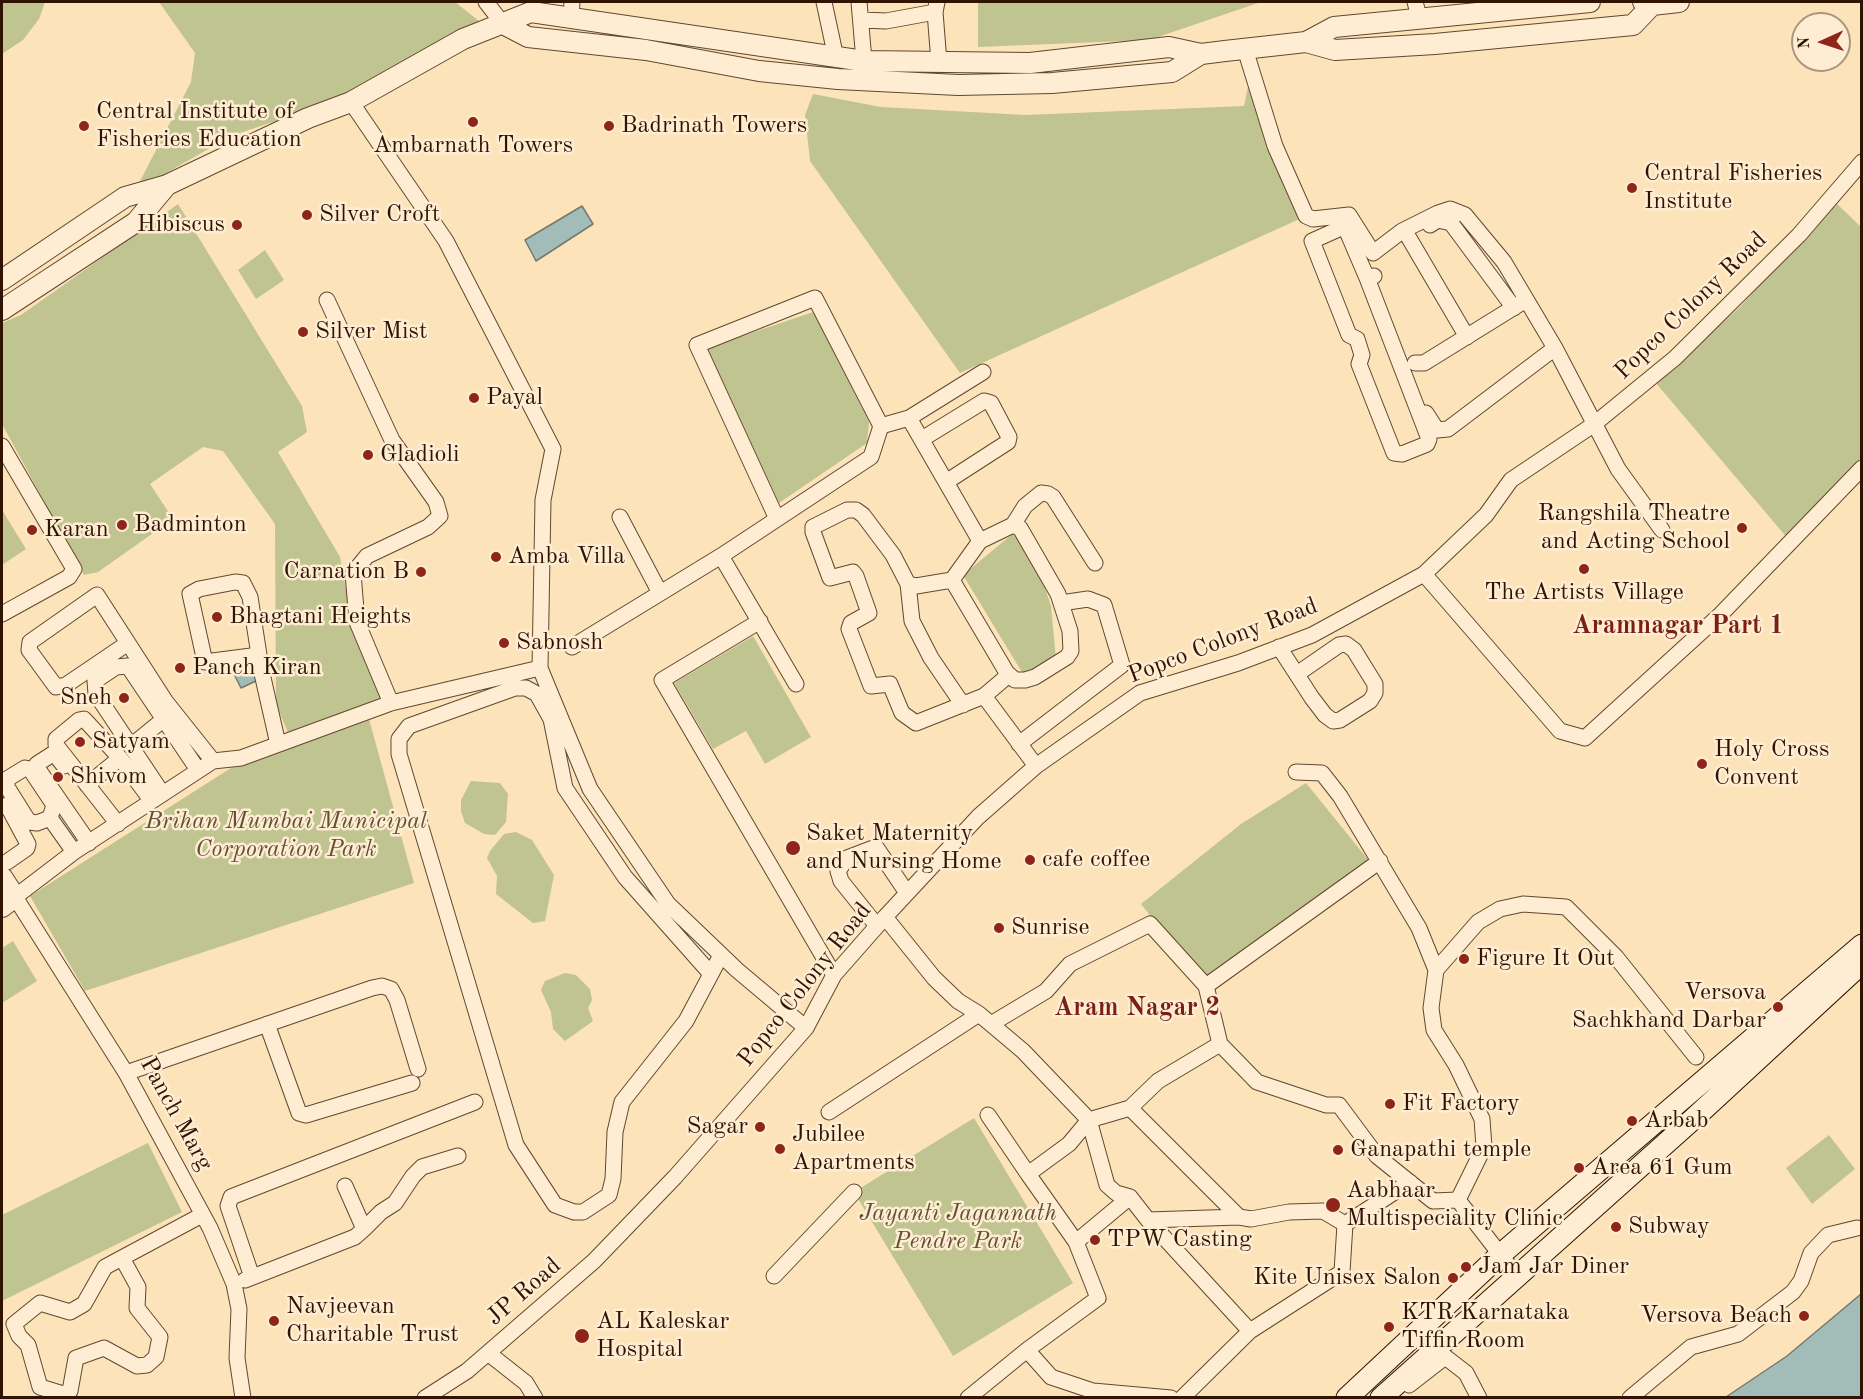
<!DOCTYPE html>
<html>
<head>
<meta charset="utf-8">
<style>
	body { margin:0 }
	#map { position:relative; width:1863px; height:1399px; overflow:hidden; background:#fde3ba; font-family:"Old Standard TT",serif }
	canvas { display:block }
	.frame { position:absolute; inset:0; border:3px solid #301300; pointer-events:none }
	.north { position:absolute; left:1791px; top:12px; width:60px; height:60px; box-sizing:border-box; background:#feedd2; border:2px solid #ac967e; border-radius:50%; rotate:267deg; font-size:16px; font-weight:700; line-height:24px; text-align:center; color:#301300 }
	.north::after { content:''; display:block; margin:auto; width:21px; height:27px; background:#8f2418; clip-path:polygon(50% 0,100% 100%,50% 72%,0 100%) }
</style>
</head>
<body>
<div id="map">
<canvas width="1863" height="1399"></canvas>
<div class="frame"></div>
<div class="north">N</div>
</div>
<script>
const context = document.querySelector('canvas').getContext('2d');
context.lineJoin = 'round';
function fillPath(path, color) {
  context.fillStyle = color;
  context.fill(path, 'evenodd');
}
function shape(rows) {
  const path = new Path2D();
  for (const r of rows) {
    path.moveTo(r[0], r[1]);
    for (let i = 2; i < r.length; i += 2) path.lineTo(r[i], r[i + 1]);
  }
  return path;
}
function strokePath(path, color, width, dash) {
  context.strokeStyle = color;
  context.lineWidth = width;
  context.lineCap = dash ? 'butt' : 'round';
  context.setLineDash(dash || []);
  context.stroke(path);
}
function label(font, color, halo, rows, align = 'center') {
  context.font = font + ' "Old Standard TT",serif';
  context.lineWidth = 5;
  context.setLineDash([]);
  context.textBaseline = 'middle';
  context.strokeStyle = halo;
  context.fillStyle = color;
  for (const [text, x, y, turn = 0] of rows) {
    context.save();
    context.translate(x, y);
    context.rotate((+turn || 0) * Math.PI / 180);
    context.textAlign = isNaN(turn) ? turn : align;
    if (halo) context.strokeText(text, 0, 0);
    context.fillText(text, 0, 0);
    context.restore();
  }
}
fillPath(shape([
	[2,2,45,2,39,19,23,40,2,54],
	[159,2,455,2,489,29,364,101,288,117,231,136,135,191,191,82,195,53],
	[978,2,1261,2,1149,40,978,47],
	[1251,72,1306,216,960,373,810,161,805,115,813,94,881,107,1025,115,1244,106],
	[1834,201,1861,227,1861,462,1789,540,1655,382,1740,307],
	[178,204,302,406,307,432,278,452,340,557,353,627,386,702,289,735,276,704,275,524,223,451,203,447,150,484,173,519,98,572,84,575,2,424,2,323,21,315],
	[265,250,284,280,256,299,238,270],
	[813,312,869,422,867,443,779,503,707,348],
	[2,510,26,549,2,565],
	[1016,531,1043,582,1051,606,1056,659,1037,671,1023,674,963,575],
	[753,636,811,737,765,764,746,731,713,749,674,683],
	[369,719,414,883,85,991,30,896,242,761],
	[471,781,500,783,508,794,506,822,495,835,484,834,465,823,461,811,461,800],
	[1306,783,1370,862,1206,986,1141,904,1241,824],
	[516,832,532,840,554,875,545,921,533,923,496,894,497,876,487,858,490,851,504,834],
	[13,941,37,981,2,1003,2,948],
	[565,973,576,975,590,989,592,1000,588,1008,593,1021,565,1041,553,1029,551,1012,541,990,545,981],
	[974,1118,1073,1283,953,1356,854,1192],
	[1829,1135,1855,1169,1812,1204,1786,1168],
	[148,1143,182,1212,2,1301,2,1215]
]), '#bfc490');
const water = shape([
	[582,206,593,224,536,261,525,240,582,206],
	[254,661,258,680,241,688,229,664,254,661],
	[1861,1294,1861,1397,1726,1397,1787,1356,1861,1294]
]);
fillPath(water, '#a2bdb8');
strokePath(water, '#74796e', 1.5);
const minor = shape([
	[486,2,503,24],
	[824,2,836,58],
	[859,2,864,61],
	[1415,2,1420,20],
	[935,12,939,62],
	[571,17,572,2],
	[862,20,886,21,935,12,937,2],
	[1245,49,1275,146,1306,216,1313,219,1349,215,1373,253,1402,231,1438,213,1450,209,1465,215,1504,262,1555,348,1618,469,1662,530],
	[351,102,446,241,553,449,543,500,540,668,590,789,668,904,737,970,806,1028],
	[1430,225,1438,220,1451,223,1514,308],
	[1409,238,1467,337],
	[1367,278,1346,229,1341,228,1312,241,1349,335,1357,339,1362,355,1359,364,1394,453,1402,454,1427,444,1429,439,1367,278,1374,276],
	[327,300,392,440,436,502,440,516,428,527,367,556,353,573,357,622,391,703],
	[1415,363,1424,363,1521,303],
	[1426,413,1437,430,1448,429,1555,348],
	[909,418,980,541,952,580,1007,673,1004,679,984,696,916,723,902,713,890,684,871,686,849,629,851,623,869,613,856,576,853,572,830,578,813,532,813,527,847,510,856,510,863,515,893,555,908,584,916,586,952,580],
	[881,426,909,418,983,372],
	[922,439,984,401,991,403,1009,437,1008,442,946,482],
	[2,446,74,569,69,577,2,614],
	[620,517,660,593],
	[1013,525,1025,506,1041,493,1048,494,1053,497,1095,563],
	[980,541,1013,525,1020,528,1058,594,1070,631,1071,651,1067,657,1035,677,1025,680,1015,680,1007,673],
	[721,556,796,684],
	[1424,574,1560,731,1585,738,1721,614,1862,468],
	[908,584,912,621,931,658,963,705],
	[760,621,662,680,834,975],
	[128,643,66,685,56,687,29,650,30,642,97,595,128,643,166,702,213,761],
	[572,647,721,556,871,457,881,426,815,298,697,345,777,519],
	[1279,647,1312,698,1325,715,1333,721,1340,720,1370,701,1375,693,1375,684,1354,650,1346,644,1339,645,1297,674],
	[259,655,205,662,190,594,199,589,235,582,243,583,250,597,259,655,261,669,278,744],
	[984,696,1036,766],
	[1019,744,1122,665,1104,605,1088,599,1061,603],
	[131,746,164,719],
	[64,766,54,753,37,764,38,769,89,843],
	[1296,772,1322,773,1340,796,1419,928,1436,970,1431,1008,1434,1030,1456,1065,1482,1119,1484,1147,1458,1200],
	[87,785,120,758],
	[162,793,96,694,95,681,116,667,128,666,198,770],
	[50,818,54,805,30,769,25,768,7,779,7,787,29,822,37,823,50,818,74,852],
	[118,824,56,745,56,739,79,720,84,719,120,758,151,800],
	[2,863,7,862,27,848,28,844,7,805],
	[885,917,934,978,958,1001,979,1014],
	[877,926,841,881,838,871,847,858,876,847,907,893],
	[1436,970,1478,922,1500,909,1523,904,1566,907,1616,957,1696,1057],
	[711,974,625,877,565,788,551,719,537,694,526,688,515,688,409,726,399,739,399,754,516,1145,555,1205,574,1212,583,1212,609,1195,613,1179,615,1132,622,1102,686,1021,710,976,721,955],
	[267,1024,299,1113,306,1115,412,1083],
	[991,1024,1046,991,1070,964,1150,924,1206,986],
	[1220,1044,1206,986,1380,861],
	[126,1073,372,988,382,986,391,989,397,1000,418,1069],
	[1130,1108,1239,1217,1251,1219,1289,1212,1323,1211,1345,1224],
	[829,1112,979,1014,1023,1051,1089,1120,1130,1108,1158,1081,1220,1044,1257,1082,1326,1105,1339,1105,1377,1156,1433,1201,1458,1200,1517,1276],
	[988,1115,1028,1174,1069,1144,1089,1120],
	[1089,1120,1107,1185,1116,1193,1130,1197],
	[1028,1174,1076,1242,1130,1197,1148,1220],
	[1345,1224,1410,1182],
	[364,1229,381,1212,395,1203,413,1176,422,1167,458,1156],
	[122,1258,138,1287,137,1308,160,1337,156,1357,147,1365,137,1366,104,1348,76,1358,70,1391,63,1394,40,1387,28,1345,19,1336,14,1324,40,1303,70,1312,84,1304,105,1267,202,1215],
	[774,1276,854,1192],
	[252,1277,228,1206,231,1197,475,1102],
	[245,1280,355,1237,364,1229,345,1186],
	[1250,1331,1342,1272,1345,1224],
	[1435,1349,1466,1373,1479,1398],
	[1027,1350,1051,1377,1093,1391,1171,1398],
	[488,1353,526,1383,535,1398],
	[1409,1385,1445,1357],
	[243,1398,237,1358,239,1309,234,1284,210,1228,126,1073,15,897,74,852,213,761,241,758,391,703,540,668],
	[425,1398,467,1371,594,1261,675,1177,806,1028,834,975,885,917,978,817,1036,766,1140,693,1238,663,1312,635,1424,574,1486,515,1511,480,1593,425,1675,358,1799,235,1862,162],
	[968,1398,1027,1350,1098,1298,1076,1242],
	[1182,1398,1250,1331,1148,1220,1239,1217],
	[1630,1398,1691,1347,1738,1334,1793,1292,1801,1281,1811,1253,1828,1235,1857,1228]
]);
const tertiary = shape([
	[1643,2,1652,5,1679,2],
	[503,24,528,37,646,50,759,71,838,79,958,85,1052,83,1172,72,1201,54],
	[1306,42,1335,50,1435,44,1633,25,1652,5],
	[2,280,125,197,167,185],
	[2,310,136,222,167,185,308,118,351,102,463,39,531,12,864,61,1030,63,1169,47,1201,54,1225,51,1306,42,1334,27,1590,2],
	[2,877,15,897,2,907]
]);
const secondary = shape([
	[1347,1398,1500,1255,1862,945],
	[1381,1398,1692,1120,1862,963]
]);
strokePath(minor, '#63472e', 17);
strokePath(tertiary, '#63472e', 22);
strokePath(secondary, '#301300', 23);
strokePath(minor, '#feedd2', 15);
strokePath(tertiary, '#feedd2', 20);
strokePath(secondary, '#feedd2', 21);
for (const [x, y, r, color] of [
	[473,122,6,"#8f2418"],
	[84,126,6,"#8f2418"],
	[609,126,6,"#8f2418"],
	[1632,188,6,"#8f2418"],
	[307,215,6,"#8f2418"],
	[237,225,6,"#8f2418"],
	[303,332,6,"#8f2418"],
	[474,398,6,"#8f2418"],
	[368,455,6,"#8f2418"],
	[122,525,6,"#8f2418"],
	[1742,528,6,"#8f2418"],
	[32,530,6,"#8f2418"],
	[496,557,6,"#8f2418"],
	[1584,569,6,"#8f2418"],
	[421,572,6,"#8f2418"],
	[217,617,6,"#8f2418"],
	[504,643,6,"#8f2418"],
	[180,668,6,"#8f2418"],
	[124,698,6,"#8f2418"],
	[80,742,6,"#8f2418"],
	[1702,764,6,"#8f2418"],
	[58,777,6,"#8f2418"],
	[793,848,8,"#8f2418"],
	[1030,860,6,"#8f2418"],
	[999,928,6,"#8f2418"],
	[1464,959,6,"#8f2418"],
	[1778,1007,6,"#8f2418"],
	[1390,1104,6,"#8f2418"],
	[1632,1121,6,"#8f2418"],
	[760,1127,6,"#8f2418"],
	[780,1149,6,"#8f2418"],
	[1338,1150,6,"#8f2418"],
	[1579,1168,6,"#8f2418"],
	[1333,1205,8,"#8f2418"],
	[1616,1227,6,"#8f2418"],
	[1095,1240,6,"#8f2418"],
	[1466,1267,6,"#8f2418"],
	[1453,1278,6,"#8f2418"],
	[1804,1316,6,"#8f2418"],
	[274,1321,6,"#8f2418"],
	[1389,1327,6,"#8f2418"],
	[582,1336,8,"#8f2418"]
]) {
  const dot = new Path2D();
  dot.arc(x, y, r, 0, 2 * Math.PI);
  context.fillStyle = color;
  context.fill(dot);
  strokePath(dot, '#feedd2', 2);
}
label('24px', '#301300', '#feedd2', [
	["Central Institute of",96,112],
	["Fisheries Education",96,140],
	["Badrinath Towers",621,126],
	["Ambarnath Towers",473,146,"center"],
	["Central Fisheries",1644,174],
	["Institute",1644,202],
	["Silver Croft",319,215],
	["Hibiscus",225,225,"right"],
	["Silver Mist",315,332],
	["Payal",486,398],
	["Gladioli",380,455],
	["Rangshila Theatre",1730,514,"right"],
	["and Acting School",1730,542,"right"],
	["Badminton",134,525],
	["Karan",44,530],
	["Amba Villa",508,557],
	["Carnation B",409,572,"right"],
	["The Artists Village",1584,593,"center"],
	["Bhagtani Heights",229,617],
	["Sabnosh",516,643],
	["Panch Kiran",192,668],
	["Sneh",112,698,"right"],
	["Satyam",92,742],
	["Holy Cross",1714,750],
	["Convent",1714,778],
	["Shivom",70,777],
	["Saket Maternity",806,834],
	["and Nursing Home",806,862],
	["cafe coffee",1042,860],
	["Sunrise",1011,928],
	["Figure It Out",1476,959],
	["Versova",1766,993,"right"],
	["Sachkhand Darbar",1766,1021,"right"],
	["Fit Factory",1402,1104],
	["Arbab",1644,1121],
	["Sagar",748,1127,"right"],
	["Jubilee",792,1135],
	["Apartments",792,1163],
	["Ganapathi temple",1350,1150],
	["Area 61 Gum",1591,1168],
	["Aabhaar",1346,1191],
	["Multispeciality Clinic",1346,1219],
	["Subway",1628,1227],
	["TPW Casting",1107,1240],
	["Jam Jar Diner",1478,1267],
	["Kite Unisex Salon",1441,1278,"right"],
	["Navjeevan",286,1307],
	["Charitable Trust",286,1335],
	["KTR Karnataka",1401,1313],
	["Tiffin Room",1401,1341],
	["Versova Beach",1792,1316,"right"],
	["AL Kaleskar",596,1322],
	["Hospital",596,1350]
], 'left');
label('24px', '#301300', '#feedd2', [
	["Popco Colony Road",1691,306,-44],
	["Popco Colony Road",1223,641,-21],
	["Popco Colony Road",805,985,-52],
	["Panch Marg",176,1114,61],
	["JP Road",524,1292,-41]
]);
label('italic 24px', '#625132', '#feedd2', [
	["Brihan Mumbai Municipal",286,822],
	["Corporation Park",286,850],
	["Jayanti Jagannath",958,1214],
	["Pendre Park",958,1242]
]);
label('bold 26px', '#7a1f14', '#feedd2', [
	["Aramnagar Part 1",1678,626],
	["Aram Nagar 2",1137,1008]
]);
</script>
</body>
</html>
